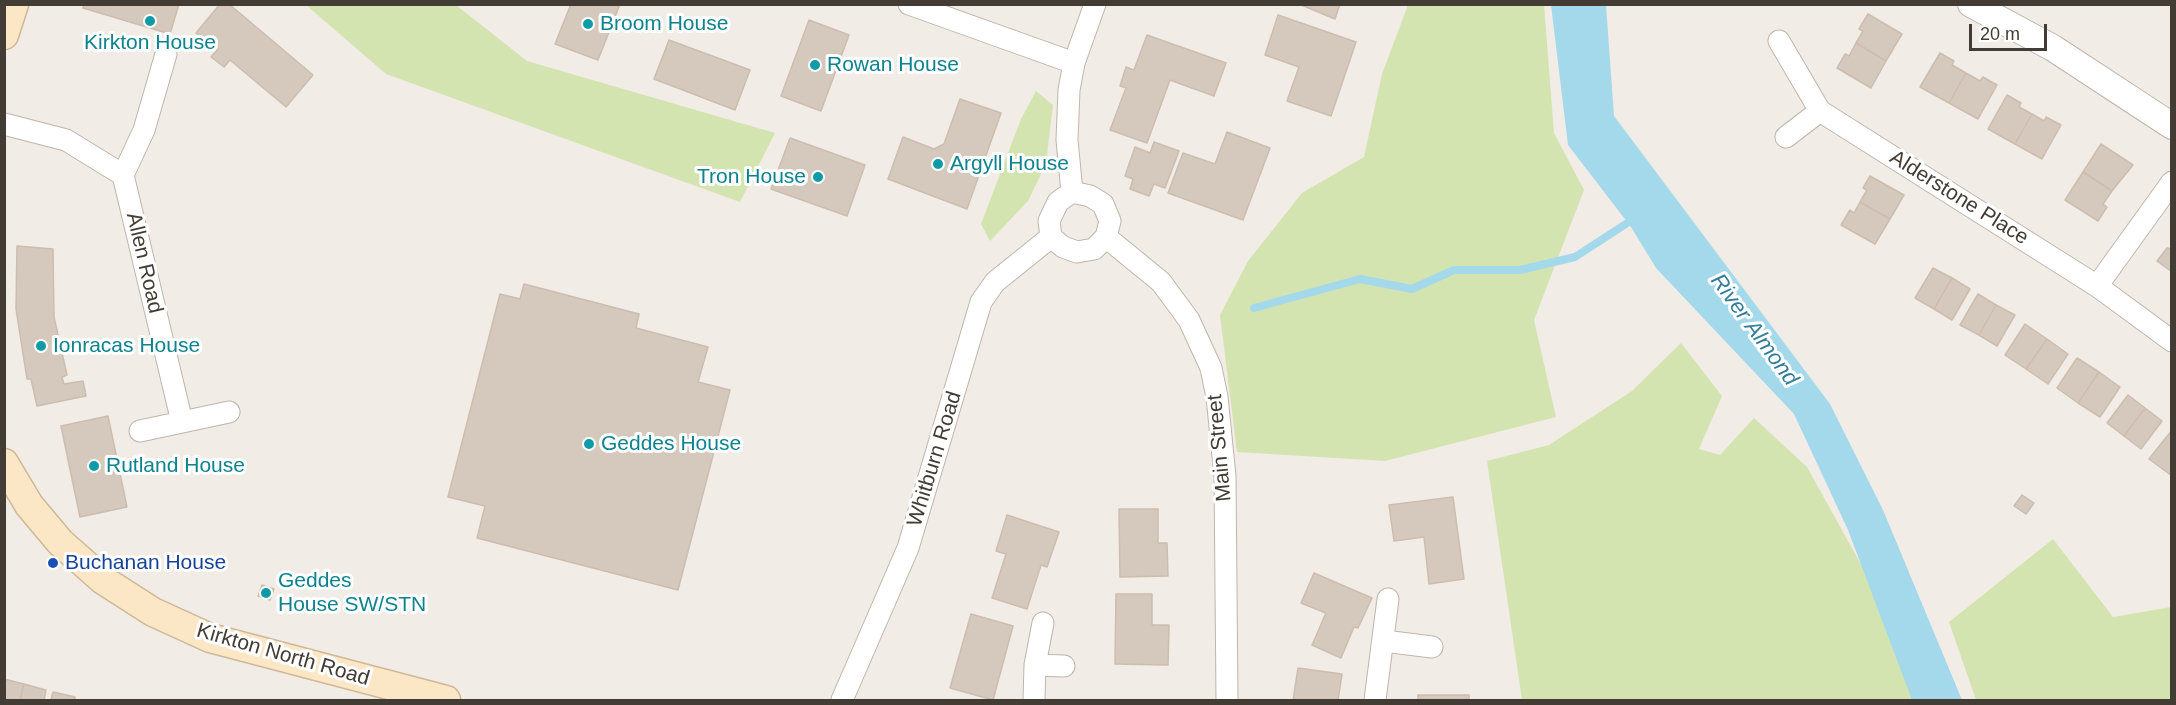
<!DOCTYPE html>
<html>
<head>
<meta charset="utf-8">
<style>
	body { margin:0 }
	#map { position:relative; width:2176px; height:705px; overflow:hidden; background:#f1ece5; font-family:Arial,sans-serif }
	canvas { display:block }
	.frame { position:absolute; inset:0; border:6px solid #433c35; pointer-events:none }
	.scale { position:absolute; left:1969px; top:24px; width:78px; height:27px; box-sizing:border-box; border:3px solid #433c35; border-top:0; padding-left:8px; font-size:18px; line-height:21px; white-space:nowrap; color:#433c35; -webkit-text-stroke:4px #fff; paint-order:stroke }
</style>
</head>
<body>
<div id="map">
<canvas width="2176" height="705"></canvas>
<div class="frame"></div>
<div class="scale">20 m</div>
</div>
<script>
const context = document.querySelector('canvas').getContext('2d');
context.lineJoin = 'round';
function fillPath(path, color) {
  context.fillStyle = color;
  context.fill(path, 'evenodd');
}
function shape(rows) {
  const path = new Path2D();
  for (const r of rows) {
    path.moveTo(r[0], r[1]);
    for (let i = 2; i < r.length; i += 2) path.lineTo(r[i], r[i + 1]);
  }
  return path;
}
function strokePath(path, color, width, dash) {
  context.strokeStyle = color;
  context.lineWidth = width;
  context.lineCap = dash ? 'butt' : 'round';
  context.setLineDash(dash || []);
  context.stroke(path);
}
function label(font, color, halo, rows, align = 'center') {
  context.font = font + ' Arial,sans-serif';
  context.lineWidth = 6;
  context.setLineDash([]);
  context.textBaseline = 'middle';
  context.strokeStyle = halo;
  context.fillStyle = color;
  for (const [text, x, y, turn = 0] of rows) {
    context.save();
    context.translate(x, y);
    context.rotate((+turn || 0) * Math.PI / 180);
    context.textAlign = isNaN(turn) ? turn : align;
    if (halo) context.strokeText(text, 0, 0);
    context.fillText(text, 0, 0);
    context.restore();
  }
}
fillPath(shape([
	[306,5,456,5,527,61,775,133,740,202,386,74],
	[1408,5,1544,5,1554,133,1584,190,1534,320,1556,417,1385,461,1237,452,1220,315,1248,261,1302,193,1364,157,1382,74],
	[1036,91,1053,105,1046,164,1028,201,990,241,981,224,1021,119],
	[1681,343,1722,396,1699,449,1720,455,1754,418,1807,467,1899,633,1922,700,1522,700,1487,461,1549,445,1632,391],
	[2053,539,2113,617,2171,607,2171,700,1976,700,1949,622]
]), '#d4e4b0');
fillPath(shape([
	[1551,5,1606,5,1614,116,1830,404,1883,510,1962,700,1912,700,1848,530,1794,414,1656,268,1631,227,1568,145]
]), '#a4d9eb');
strokePath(shape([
	[1254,308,1360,279,1412,289,1454,270,1520,270,1575,257,1635,218]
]), '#a4d9eb', 8);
const building = shape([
	[84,4,179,4,170,34,83,8,84,4],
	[220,4,229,4,313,75,286,107,230,60,224,67,211,57,217,50,196,33,220,4],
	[571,4,620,4,598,60,555,44,571,4],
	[1299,4,1340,4,1335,19,1299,4],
	[1868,14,1902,34,1886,61,1856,43,1863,31,1859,29,1868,14],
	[1278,15,1356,42,1331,116,1287,101,1299,67,1265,55,1278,15],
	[809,20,849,35,821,111,781,96,809,20],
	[1147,35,1226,63,1214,96,1170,80,1147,143,1110,130,1126,88,1120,86,1126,67,1134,70,1147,35],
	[669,40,750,70,735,110,654,79,669,40],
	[1856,43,1886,61,1871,88,1837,68,1845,54,1849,56,1856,43],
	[1940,53,1954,61,1952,65,1966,73,1949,103,1920,87,1940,53],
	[1966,73,1980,81,1983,77,1997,85,1978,119,1949,103,1966,73],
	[2007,95,2021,103,2019,107,2032,114,2015,144,1988,129,2007,95],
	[960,99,1001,113,967,209,888,179,903,137,934,149,944,144,960,99],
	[2032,114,2044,121,2046,117,2061,125,2042,159,2015,144,2032,114],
	[1227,132,1270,148,1243,220,1168,193,1183,153,1215,164,1227,132],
	[790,138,865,165,847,216,771,189,790,138],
	[1154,142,1179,151,1165,188,1154,184,1149,196,1130,189,1133,179,1125,176,1135,147,1150,153,1154,142],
	[2101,144,2133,165,2112,191,2083,172,2101,144],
	[2083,172,2112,191,2103,204,2107,207,2098,221,2065,200,2083,172],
	[1870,176,1904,195,1890,219,1860,202,1867,190,1863,188,1870,176],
	[1860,202,1890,219,1875,244,1841,225,1850,210,1854,213,1860,202],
	[17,246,53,249,54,317,67,375,62,377,64,384,83,381,86,396,37,406,31,379,27,379,16,309,17,246],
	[2167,248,2172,249,2172,272,2157,261,2167,248],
	[1933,268,1952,278,1934,309,1915,298,1933,268],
	[1952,278,1970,289,1952,320,1934,309,1952,278],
	[524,284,639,314,636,328,708,347,698,382,730,390,678,590,477,538,485,506,448,497,500,294,520,299,524,284],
	[1978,294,1996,305,1979,335,1960,325,1978,294],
	[1996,305,2015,315,1997,346,1979,335,1996,305],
	[2025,324,2047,339,2026,369,2005,355,2025,324],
	[2047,339,2068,354,2048,384,2026,369,2047,339],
	[2077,358,2099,372,2078,403,2057,388,2077,358],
	[2099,372,2120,387,2100,417,2078,403,2099,372],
	[2128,395,2145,408,2124,436,2107,423,2128,395],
	[2145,408,2162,421,2141,449,2124,436,2145,408],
	[108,416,127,507,80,517,61,426,108,416],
	[2172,430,2172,476,2149,459,2172,430],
	[2022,495,2034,503,2026,514,2014,506,2022,495],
	[1453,497,1464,579,1429,584,1424,537,1394,541,1389,505,1453,497],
	[1119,509,1158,509,1158,543,1167,543,1168,576,1120,577,1119,509],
	[1007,515,1059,532,1047,567,1041,565,1027,609,992,598,1006,554,996,551,1007,515],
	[1314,573,1372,598,1358,628,1354,627,1341,658,1312,645,1326,613,1301,603,1314,573],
	[262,585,274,589,270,600,258,596,262,585],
	[1116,594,1152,594,1152,625,1169,625,1168,665,1115,664,1116,594],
	[971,614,1013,626,993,700,950,688,971,614],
	[1298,668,1342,674,1338,700,1293,700,1298,668],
	[4,679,24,684,20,700,4,700,4,679],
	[24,684,46,690,44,700,20,700,24,684],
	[53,692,75,697,75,700,51,700,53,692],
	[1418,695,1469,695,1469,700,1418,700,1418,695]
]);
fillPath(building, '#d5c9be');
strokePath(building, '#ccbdaf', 1.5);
const minor = shape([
	[909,4,1074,63],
	[1779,41,1820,111,2097,286,2172,182],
	[166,54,144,130,123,175,182,422],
	[4,124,66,140,123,175],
	[1786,137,1820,111],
	[1072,192,1067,140,1069,90,1074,63,1095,4],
	[1072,192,1090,196,1103,204,1110,221,1106,237,1094,249,1077,252,1063,247,1051,237,1049,221,1058,202,1072,192],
	[1106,237,1161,282,1189,320,1211,368,1217,397,1225,476,1227,700],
	[2097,286,2172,341],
	[140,431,229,412],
	[1384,641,1432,647],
	[1035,665,1064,666],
	[842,700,908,548,981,302,995,282,1051,237],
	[1034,700,1035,665,1043,623],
	[1375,700,1388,599]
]);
const tertiary = shape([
	[1971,4,2053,48,2172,126]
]);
const secondary = shape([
	[4,35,14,4],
	[4,463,29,505,60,542,103,580,153,612,210,638,446,700]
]);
strokePath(minor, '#bfb5ab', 23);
strokePath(tertiary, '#bfb5ab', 28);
strokePath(secondary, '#cfb897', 31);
strokePath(minor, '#fff', 21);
strokePath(tertiary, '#fff', 26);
strokePath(secondary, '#fbe6c5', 28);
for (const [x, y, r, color] of [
	[150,21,6,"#0f9aa8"],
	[588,24,6,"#0f9aa8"],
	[815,65,6,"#0f9aa8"],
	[938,164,6,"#0f9aa8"],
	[818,177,6,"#0f9aa8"],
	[41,346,6,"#0f9aa8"],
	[589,444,6,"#0f9aa8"],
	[94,466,6,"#0f9aa8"],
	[53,563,6,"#1a4fb4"],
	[266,593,6,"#0f9aa8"]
]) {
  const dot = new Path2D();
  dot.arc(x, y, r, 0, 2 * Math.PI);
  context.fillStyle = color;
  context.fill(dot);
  strokePath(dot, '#fff', 2);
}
label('21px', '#0d838f', '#fff', [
	["Broom House",600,24],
	["Kirkton House",150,43,"center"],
	["Rowan House",827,65],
	["Argyll House",950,164],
	["Tron House",806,177,"right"],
	["Ionracas House",53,346],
	["Geddes House",601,444],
	["Rutland House",106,466],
	["Geddes",278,581],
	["House SW/STN",278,605]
], 'left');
label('21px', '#433c35', '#fff', [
	["Alderstone Place",1959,198,32],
	["Allen Road",144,263,77],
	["Main Street",1220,448,-95],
	["Whitburn Road",935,459,-73],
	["Kirkton North Road",283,655,16]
]);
label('21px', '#164399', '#fff', [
	["Buchanan House",65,563]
], 'left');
label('italic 22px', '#317d99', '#fff', [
	["River Almond",1754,330,54]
]);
</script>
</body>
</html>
